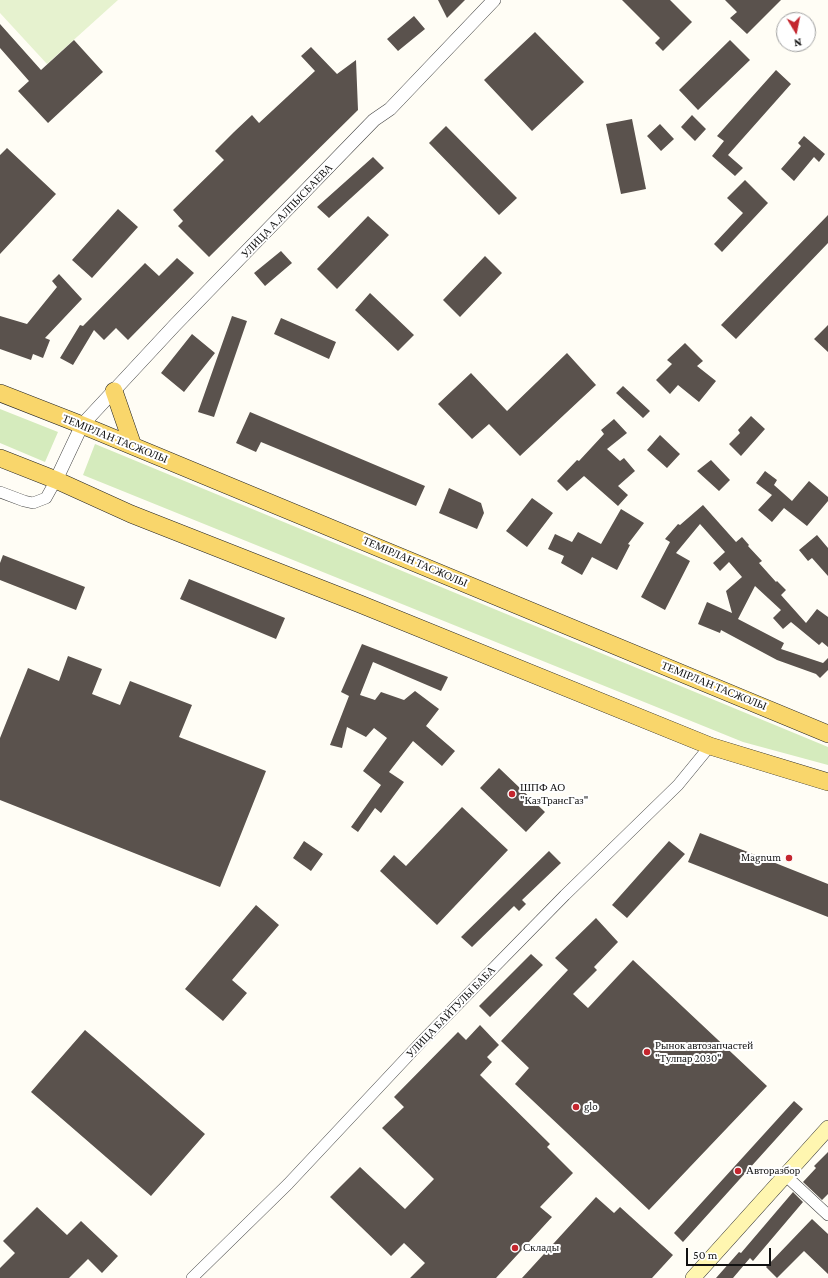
<!DOCTYPE html>
<html>
<head>
<meta charset="utf-8">
<style>
	body { margin:0 }
	#map { position:relative; width:828px; height:1278px; overflow:hidden; background:#fffdf5; font-family:"Crimson Pro",serif }
	canvas { display:block }
	.north { position:absolute; left:776px; top:12px; width:40px; height:40px; box-sizing:border-box; background:#fff; border:1px solid #a0a0a0; border-radius:50%; rotate:170deg; font-size:11px; font-weight:700; line-height:16px; text-align:center; color:#111 }
	.north::after { content:''; display:block; margin:auto; width:14px; height:18px; background:#c4262e; clip-path:polygon(50% 0,100% 100%,50% 72%,0 100%) }
	.scale { position:absolute; left:686px; top:1248px; width:85px; height:18px; box-sizing:border-box; border:2px solid #111; border-top:0; padding-left:5px; font-size:12px; line-height:14px; white-space:nowrap; color:#111; -webkit-text-stroke:3px #fff; paint-order:stroke }
</style>
</head>
<body>
<div id="map">
<canvas width="828" height="1278"></canvas>
<div class="north">N</div>
<div class="scale">50 m</div>
</div>
<script>
const context = document.querySelector('canvas').getContext('2d');
context.lineJoin = 'round';
function fillPath(path, color) {
  context.fillStyle = color;
  context.fill(path, 'evenodd');
}
function shape(rows) {
  const path = new Path2D();
  for (const r of rows) {
    path.moveTo(r[0], r[1]);
    for (let i = 2; i < r.length; i += 2) path.lineTo(r[i], r[i + 1]);
  }
  return path;
}
function strokePath(path, color, width, dash) {
  context.strokeStyle = color;
  context.lineWidth = width;
  context.lineCap = dash ? 'butt' : 'round';
  context.setLineDash(dash || []);
  context.stroke(path);
}
function label(font, color, halo, rows, align = 'center') {
  context.font = font + ' "Crimson Pro",serif';
  context.lineWidth = 4;
  context.setLineDash([]);
  context.textBaseline = 'middle';
  context.strokeStyle = halo;
  context.fillStyle = color;
  for (const [text, x, y, turn = 0] of rows) {
    context.save();
    context.translate(x, y);
    context.rotate((+turn || 0) * Math.PI / 180);
    context.textAlign = isNaN(turn) ? turn : align;
    if (halo) context.strokeText(text, 0, 0);
    context.fillText(text, 0, 0);
    context.restore();
  }
}
fillPath(shape([
	[0,409,58,432,45,462,0,443],
	[95,444,828,747,828,765,743,742,83,475]
]), '#d5ebbd');
fillPath(shape([
	[0,0,118,0,47,64,0,13]
]), '#e6f2cf');
fillPath(shape([
	[438,0,465,0,447,18],
	[622,0,670,0,692,22,663,51,655,43,660,38],
	[725,0,781,0,747,34,730,18,737,12],
	[414,16,425,29,398,51,387,39],
	[0,24,41,70,74,40,103,72,48,123,18,91,29,81,0,48],
	[535,32,584,82,532,131,484,80],
	[730,40,750,60,698,110,679,90],
	[311,47,337,74,356,60,358,110,209,257,178,226,183,221,173,210,224,160,215,151,234,132,252,115,259,123,315,71,301,56],
	[776,70,791,84,728,155,743,168,735,176,712,156,724,141,717,136],
	[692,115,706,129,695,141,681,127],
	[632,119,646,189,621,194,606,124],
	[660,124,674,139,661,151,647,136],
	[446,126,517,198,499,215,429,143],
	[804,136,825,154,819,162,814,157,794,181,781,169,801,146,798,143],
	[7,148,56,194,0,254,0,155],
	[373,157,384,168,329,218,317,207],
	[745,180,768,203,722,252,714,244,743,213,727,198],
	[118,209,138,227,92,278,72,260],
	[828,215,828,243,736,339,721,325],
	[368,216,389,235,337,289,317,269],
	[281,251,292,263,265,286,254,273],
	[485,256,502,273,460,317,443,300],
	[177,258,194,273,128,340,116,328,104,340,94,330,73,365,60,358,80,325,83,326,145,263,159,276],
	[59,274,82,299,45,338,50,340,43,358,33,354,31,360,0,349,0,316,27,324,57,287,52,281],
	[370,293,414,335,398,351,355,310],
	[232,316,247,321,214,417,198,412],
	[281,318,336,342,329,359,274,334],
	[828,325,828,352,814,339],
	[192,334,215,353,184,392,161,373],
	[685,343,703,361,697,366,716,381,699,402,678,385,670,394,656,380,672,364,667,360],
	[567,353,596,385,520,456,489,424,472,439,438,404,471,373,507,411],
	[623,386,650,411,643,418,616,393],
	[250,412,425,486,416,506,261,442,256,452,236,443],
	[751,416,765,429,741,456,729,444,740,433,738,430],
	[614,419,627,433,607,449,620,461,624,458,635,471,618,486,628,495,618,506,584,476,567,491,557,481,577,460,579,461,604,434,601,430],
	[660,435,680,454,667,468,647,450],
	[711,460,730,480,719,491,697,471],
	[765,471,777,480,774,485,792,501,809,481,828,497,828,501,807,526,784,508,772,522,758,510,772,495,756,483],
	[449,488,481,503,484,513,477,529,439,513],
	[532,498,553,513,527,547,506,531],
	[703,505,736,542,742,537,749,545,748,546,762,561,759,563,776,582,777,581,786,590,781,595,806,623,817,609,828,617,828,647,822,642,819,645,791,622,783,629,773,618,781,610,755,586,738,619,784,643,781,649,823,663,828,658,828,670,820,678,816,674,777,660,721,630,720,633,698,624,707,602,732,613,726,591,742,577,729,562,720,571,713,563,725,552,700,524,676,553,690,561,665,610,641,597,670,542,665,539,678,524,680,525],
	[621,509,644,523,628,544,630,545,617,570,592,557,582,575,561,563,564,556,548,549,555,534,572,542,578,532,601,544],
	[817,535,828,548,828,576,812,558,808,561,799,550],
	[3,555,85,587,76,610,0,580,0,563],
	[189,579,285,618,276,639,180,599],
	[362,644,448,677,441,691,373,662,360,695,375,700,381,692,404,700,415,691,439,709,426,726,455,751,442,766,413,741,389,772,404,782,381,813,375,808,358,832,351,827,381,785,363,771,387,738,374,728,366,737,347,727,342,748,330,745,349,696,341,692],
	[68,656,102,669,92,694,120,705,130,681,192,705,179,737,266,771,220,887,0,800,0,738,28,668,59,681],
	[499,768,545,812,526,832,480,788],
	[462,807,508,850,437,925,380,871,394,855,406,866],
	[700,833,828,884,828,917,688,862],
	[304,841,323,854,311,871,293,858],
	[669,841,685,854,627,918,612,905],
	[549,851,561,863,522,900,526,904,519,911,514,906,472,947,461,937],
	[256,905,279,925,232,980,247,993,223,1021,185,989],
	[596,918,618,942,594,967,597,970,573,994,588,1008,633,960,767,1086,649,1210,515,1084,529,1068,501,1041,568,970,555,958],
	[531,954,543,965,490,1017,479,1006],
	[480,1025,499,1045,487,1057,492,1062,480,1075,550,1144,547,1147,573,1173,540,1207,552,1217,496,1278,410,1278,425,1263,404,1243,391,1256,330,1197,360,1167,405,1209,434,1179,382,1128,404,1107,394,1097,458,1032,466,1040],
	[85,1030,205,1134,151,1196,31,1092],
	[794,1101,803,1109,683,1242,674,1233],
	[828,1152,828,1194,822,1200,803,1182,816,1168,814,1166],
	[793,1192,803,1202,753,1261,750,1258,733,1278,716,1278,739,1252,741,1253],
	[596,1197,614,1213,620,1207,673,1255,652,1278,522,1278],
	[37,1207,67,1235,81,1221,118,1256,102,1273,88,1259,69,1278,0,1278,0,1268,15,1253,3,1241],
	[812,1219,828,1234,828,1274,804,1251,777,1278,766,1267]
]), '#5a524d');
const minor = shape([
	[0,492,24,501,33,503,46,498,56,480],
	[785,1175,828,1215],
	[192,1278,288,1184,423,1040,565,895,678,785,710,746]
]);
const tertiary = shape([
	[56,480,82,425,175,325,374,120,390,109,494,0]
]);
const secondary = shape([
	[693,1278,828,1128]
]);
const primary = shape([
	[114,391,133,446],
	[0,393,82,425,828,734],
	[0,458,56,480,131,514,360,604,710,746,828,782]
]);
strokePath(minor, '#444', 12);
strokePath(tertiary, '#444', 14);
strokePath(secondary, '#333', 16);
strokePath(primary, '#222', 18);
strokePath(minor, '#fff', 11);
strokePath(tertiary, '#fff', 13);
strokePath(secondary, '#fff6b0', 15);
strokePath(primary, '#f9d66b', 17);
for (const [x, y, r, color] of [
	[512,794,4,"#c4262e"],
	[789,858,4,"#c4262e"],
	[647,1052,4,"#c4262e"],
	[576,1107,4,"#c4262e"],
	[738,1171,4,"#c4262e"],
	[515,1248,4,"#c4262e"]
]) {
  const dot = new Path2D();
  dot.arc(x, y, r, 0, 2 * Math.PI);
  context.fillStyle = color;
  context.fill(dot);
  strokePath(dot, '#fff', 1.5);
}
label('11px', '#111', '#fff', [
	["УЛИЦА А.АЛПЫСБАЕВА",287,211,-46],
	["ТЕМІРЛАН ТАСЖОЛЫ",115,439,22],
	["ТЕМІРЛАН ТАСЖОЛЫ",415,562,23],
	["ТЕМІРЛАН ТАСЖОЛЫ",714,686,22],
	["УЛИЦА БАЙТУЛЫ БАБА",451,1012,-46]
]);
label('11px', '#111', '#fff', [
	["ШПФ АО",520,788],
	["\"КазТрансГаз\"",520,801],
	["Magnum",781,858,"right"],
	["Рынок автозапчастей",655,1046],
	["\"Тулпар 2030\"",655,1059],
	["glo",584,1107],
	["Авторазбор",746,1171],
	["Склады",523,1248]
], 'left');
</script>
</body>
</html>
